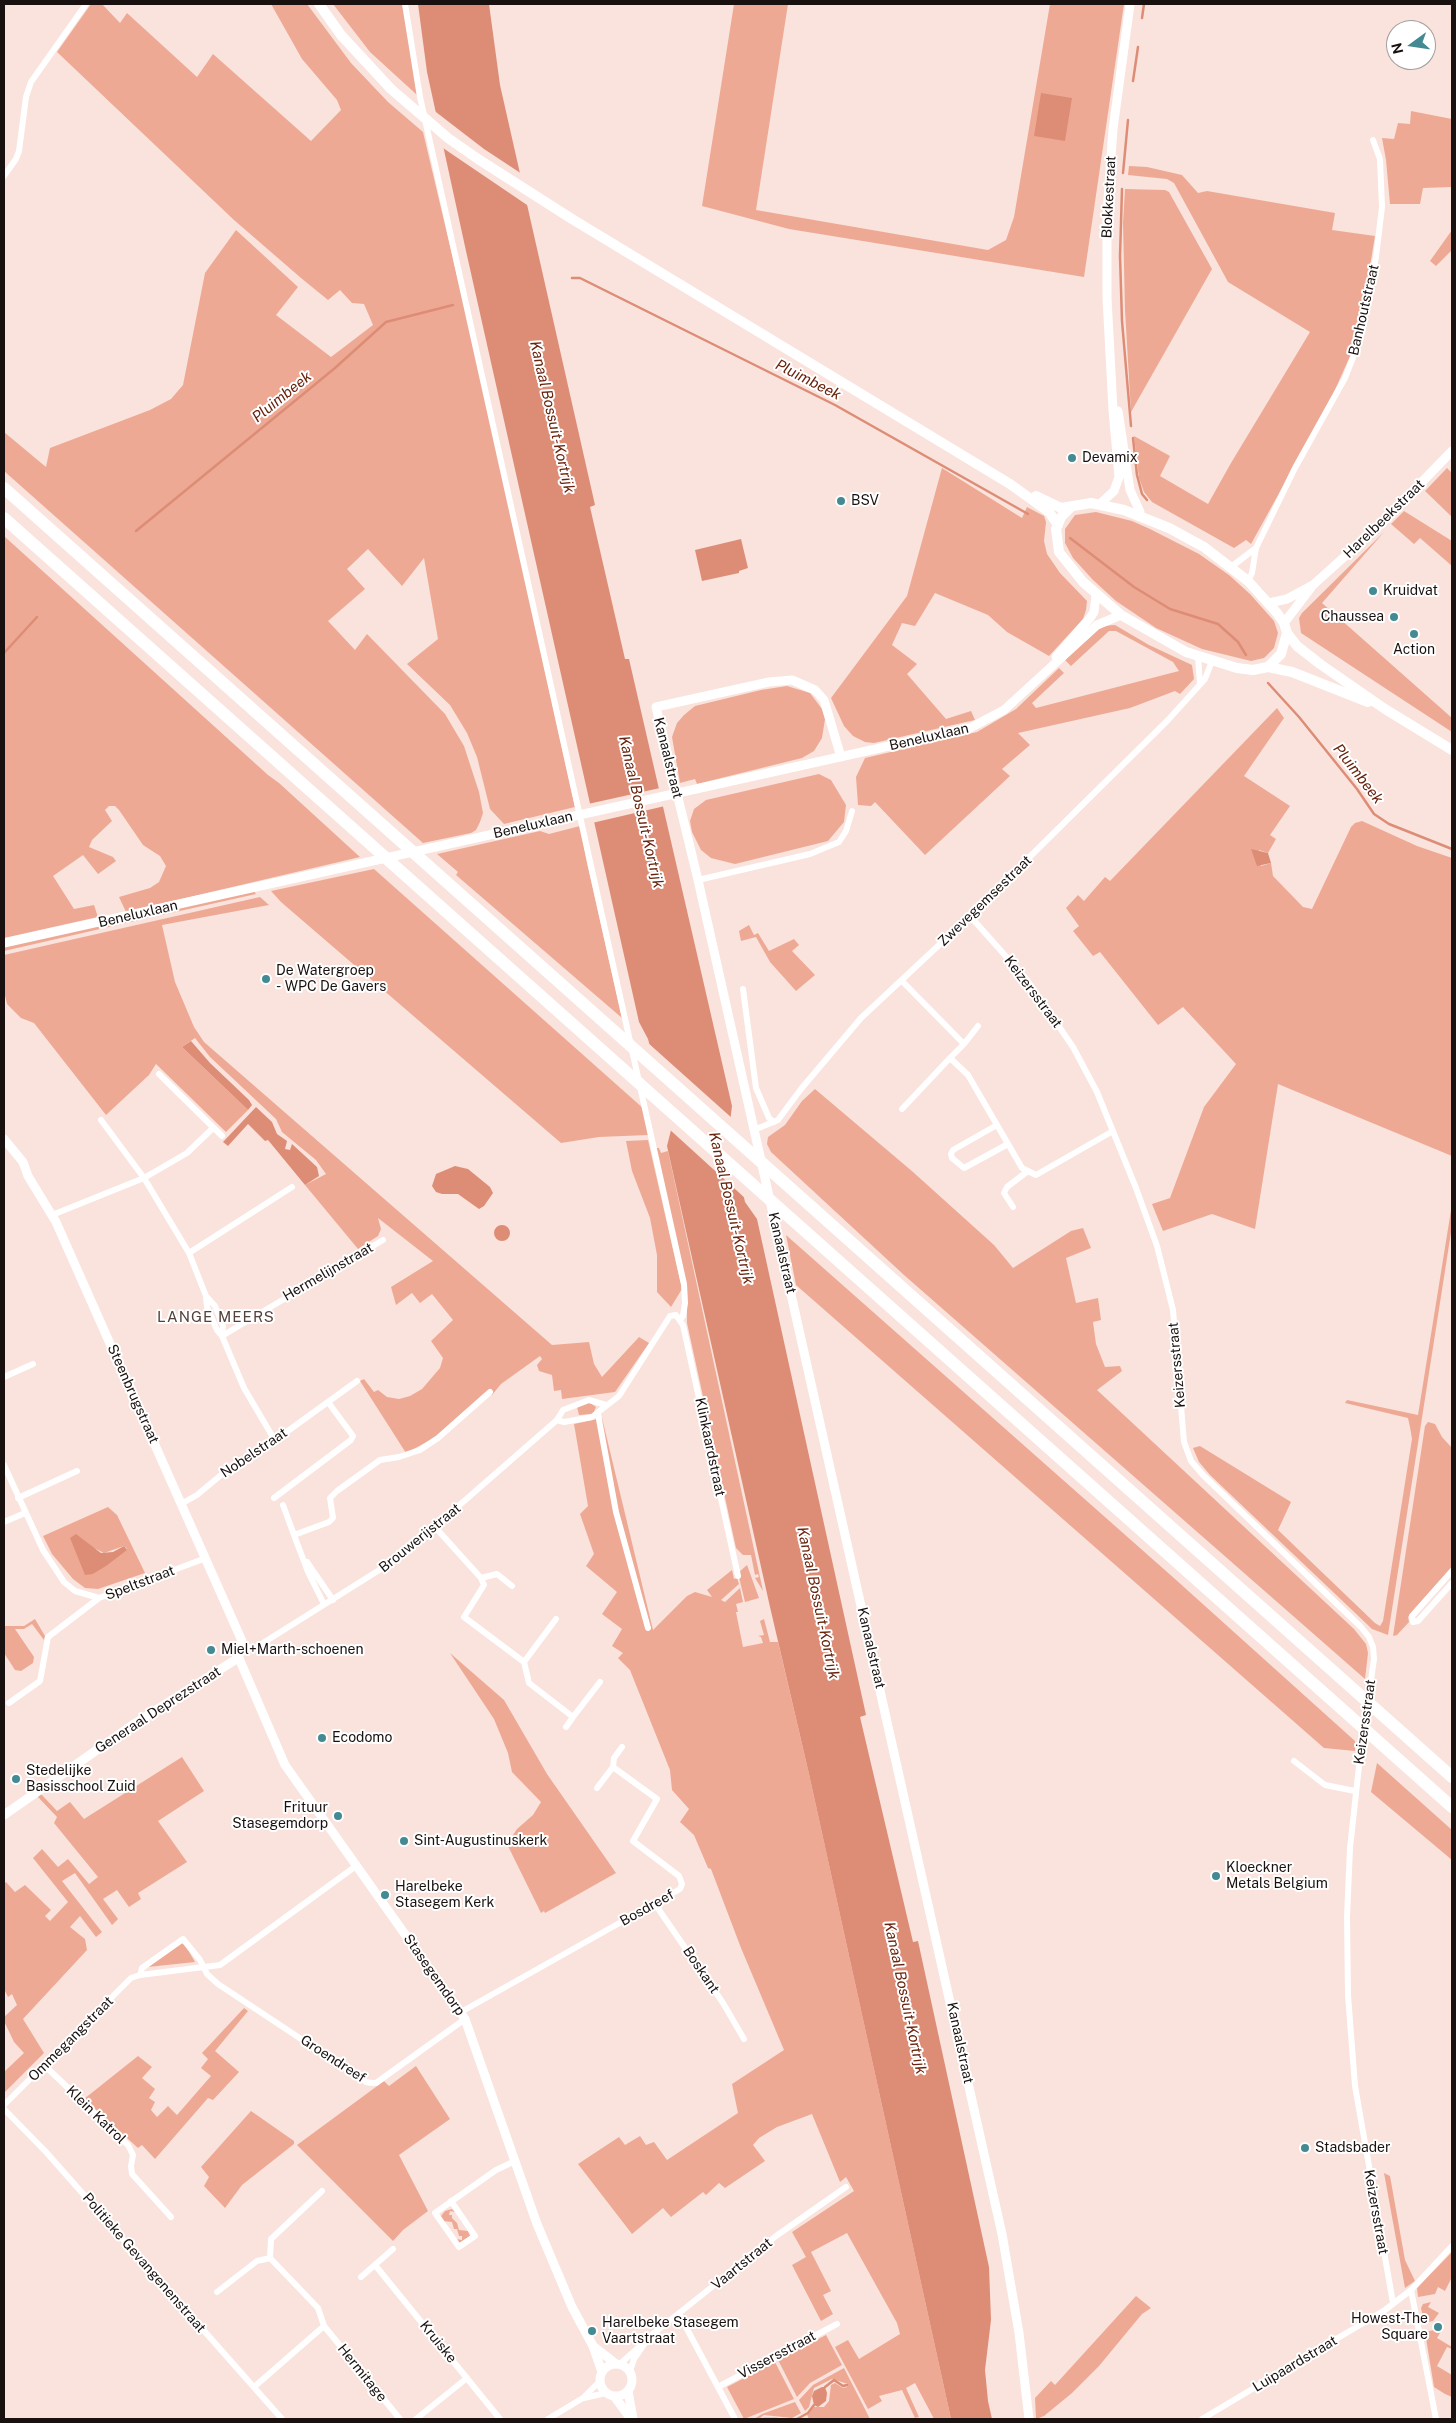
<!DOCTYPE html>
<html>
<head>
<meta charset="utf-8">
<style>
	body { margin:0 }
	#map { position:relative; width:1456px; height:2423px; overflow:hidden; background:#f9e3dc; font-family:"Public Sans",sans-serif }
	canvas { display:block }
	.frame { position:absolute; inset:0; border:5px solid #19110f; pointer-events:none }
	.north { position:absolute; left:1386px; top:20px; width:50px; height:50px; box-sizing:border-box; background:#fff; border:1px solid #a3a09f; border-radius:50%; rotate:256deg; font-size:14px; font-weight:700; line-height:20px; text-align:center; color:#19110f }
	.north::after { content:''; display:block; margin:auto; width:18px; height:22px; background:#438a93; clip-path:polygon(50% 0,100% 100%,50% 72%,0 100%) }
</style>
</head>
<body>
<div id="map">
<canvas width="1456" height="2423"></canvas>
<div class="frame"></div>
<div class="north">N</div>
</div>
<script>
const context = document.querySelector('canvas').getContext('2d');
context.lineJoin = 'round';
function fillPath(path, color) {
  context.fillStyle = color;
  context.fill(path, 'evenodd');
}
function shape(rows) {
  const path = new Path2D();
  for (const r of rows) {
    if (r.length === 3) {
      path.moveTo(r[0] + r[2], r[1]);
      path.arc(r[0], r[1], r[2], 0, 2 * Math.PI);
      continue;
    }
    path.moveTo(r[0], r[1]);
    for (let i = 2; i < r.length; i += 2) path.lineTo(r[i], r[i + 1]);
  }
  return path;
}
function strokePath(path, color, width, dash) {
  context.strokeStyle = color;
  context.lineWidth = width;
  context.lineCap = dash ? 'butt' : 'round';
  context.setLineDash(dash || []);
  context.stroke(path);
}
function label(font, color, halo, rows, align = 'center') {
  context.font = font + ' "Public Sans",sans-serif';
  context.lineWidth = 4;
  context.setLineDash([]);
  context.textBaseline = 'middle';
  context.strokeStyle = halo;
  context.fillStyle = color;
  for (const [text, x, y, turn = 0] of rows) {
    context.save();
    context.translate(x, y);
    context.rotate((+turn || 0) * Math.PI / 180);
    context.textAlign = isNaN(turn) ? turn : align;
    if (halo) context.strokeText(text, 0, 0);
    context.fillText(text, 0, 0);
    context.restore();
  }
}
fillPath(shape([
	[91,4,102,4,120,23,127,13,197,77,213,54,311,141,341,110,337,100,302,59,271,4,307,4,351,63,388,102,423,132,467,318,575,807,504,824,490,809,477,757,467,733,450,705,407,664,438,639,424,558,402,586,368,549,347,569,365,589,328,621,355,650,367,634,445,714,464,746,479,792,483,813,480,822,476,830,471,833,423,843,4,471,4,432,46,467,50,448,150,410,171,399,183,385,205,273,236,230,298,287,276,315,331,357,373,325,364,304,352,303,340,290,328,300,301,278,234,220,57,52],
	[333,4,403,4,417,95,370,52],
	[734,4,788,4,756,210,988,250,1006,240,1014,217,1050,4,1124,4,1084,277,789,229,702,206],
	[1411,111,1452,119,1452,187,1423,188,1420,204,1390,204,1386,160,1382,138,1394,139,1398,123,1410,124],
	[1129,166,1147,167,1182,175,1198,193,1207,191,1335,213,1332,230,1375,236,1360,327,1351,354,1330,401,1251,544,1246,540,1234,548,1152,502,1144,492,1139,478,1134,436,1170,456,1160,476,1208,504,1231,463,1310,332,1228,282,1174,183,1167,179,1128,175],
	[1125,189,1165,190,1169,192,1212,269,1131,412,1125,310,1123,223],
	[1452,230,1452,250,1436,266,1430,261],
	[942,468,1022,518,1027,507,1044,516,1046,522,1044,541,1047,554,1060,573,1087,601,1086,610,1083,619,1049,656,1007,632,988,615,935,593,915,626,902,623,892,645,917,664,907,674,946,719,971,711,975,720,874,743,865,742,853,736,844,726,831,698,907,596],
	[1447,468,1452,473,1452,517,1425,491],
	[1404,511,1452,541,1452,566,1420,538,1414,544,1391,524],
	[1096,512,1132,521,1150,529,1199,554,1229,575,1250,594,1274,621,1278,633,1274,648,1264,658,1251,661,1202,649,1156,628,1116,601,1093,580,1073,558,1065,543,1065,529,1075,515],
	[1384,532,1322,603,1452,718,1452,732,1301,633,1299,618,1302,613],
	[4,536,268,775,279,783,360,857,126,912,119,897,150,888,159,882,166,866,160,856,143,845,119,810,115,806,109,806,105,810,112,821,92,840,89,847,113,857,116,861,98,874,83,855,53,876,74,909,94,905,98,917,4,938],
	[1115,625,1149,645,1192,665,1194,679,1180,694,1175,691,1130,708,1018,733,1030,745,1002,769,1010,776,925,855,875,802,871,806,858,805,856,777,865,758,977,732,1016,709,1059,668,1064,673,1032,703,1036,708,1179,671,1173,662,1116,631,1109,631,1071,666,1065,660,1102,626],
	[787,686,810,693,822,709,825,719,822,738,814,751,802,758,697,784,695,779,680,783,672,737,677,723,684,715,695,706,761,690],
	[1277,708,1284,718,1244,776,1290,806,1270,835,1276,839,1268,853,1259,850,1261,866,1271,863,1273,876,1303,907,1312,909,1351,827,1355,823,1362,821,1417,846,1452,858,1452,1156,1278,1084,1255,1229,1212,1214,1163,1231,1152,1204,1170,1198,1204,1107,1236,1064,1183,1007,1158,1025,1100,952,1093,956,1073,931,1079,926,1066,908,1078,895,1084,901,1105,877,1110,881],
	[819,774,831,780,846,805,844,822,828,841,735,864,711,858,701,850,692,832,690,821,694,809,706,800],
	[580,826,587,863,622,1018,456,875,458,872,437,854,540,831,549,834],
	[374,869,644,1109,648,1135,599,1137,561,1143,281,902,271,891],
	[254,891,256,894,162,915,161,912],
	[260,897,269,905,162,925,175,982,194,1027,204,1042,552,1345,589,1342,594,1364,602,1377,639,1337,649,1343,615,1392,562,1399,561,1390,554,1391,552,1375,539,1371,537,1365,542,1359,540,1356,501,1384,492,1395,486,1392,436,1437,406,1453,360,1381,364,1379,374,1392,378,1390,387,1397,399,1399,410,1396,422,1389,440,1368,443,1358,431,1341,453,1320,432,1294,420,1303,412,1293,396,1305,391,1287,433,1261,378,1218,381,1229,378,1236,358,1249,305,1185,326,1174,316,1160,282,1132,276,1119,210,1057,195,1038,182,1047,248,1110,226,1132,156,1064,149,1075,106,1115,34,1023,21,1018,7,1004,4,991,4,955],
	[146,915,148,918,4,951,4,947],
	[749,925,754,935,758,933,769,951,794,939,799,945,792,951,815,975,796,991,770,962,756,937,741,941,739,931],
	[815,1089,913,1172,994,1245,1013,1268,1071,1231,1083,1228,1091,1248,1066,1258,1076,1303,1098,1298,1101,1320,1093,1322,1096,1344,1105,1367,1120,1366,1122,1371,1097,1390,1354,1629,1366,1644,1368,1653,1365,1679,904,1275,771,1152,767,1144,768,1137,785,1125,802,1101],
	[648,1140,682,1289,671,1307,657,1292,657,1255,650,1218,632,1171,626,1141],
	[656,1148,659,1148,661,1153,668,1151,763,1591,755,1578,759,1577,758,1574,755,1575,751,1555,743,1555,736,1548,687,1323,687,1291],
	[1452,1204,1452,1226,1388,1635,1372,1629,1210,1475,1199,1462,1193,1448,1200,1446,1291,1502,1278,1530,1375,1623,1380,1626,1383,1621,1412,1439,1410,1427,1408,1418,1345,1403,1347,1400,1418,1415],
	[786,1235,1175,1579,1355,1741,1355,1751,1324,1748,796,1285],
	[589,1402,596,1407,593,1414,579,1415,577,1407],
	[602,1418,653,1630,687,1596,695,1592,712,1597,707,1590,732,1570,734,1579,737,1578,739,1584,721,1600,725,1602,740,1588,743,1602,736,1604,738,1612,736,1612,743,1647,763,1643,761,1637,758,1636,764,1635,760,1621,764,1619,770,1642,778,1642,809,1774,951,2419,934,2419,915,2383,906,2388,919,2417,915,2418,902,2390,879,2396,882,2401,868,2409,835,2347,848,2340,859,2359,900,2334,897,2323,847,2233,811,2252,831,2291,823,2295,833,2314,821,2321,792,2265,806,2257,792,2232,854,2191,846,2177,840,2182,812,2114,777,2127,759,2138,753,2145,765,2161,725,2188,719,2183,706,2195,703,2192,671,2217,663,2208,632,2234,578,2164,619,2137,625,2145,640,2136,646,2145,654,2142,667,2160,738,2113,732,2084,784,2050,741,1948,711,1869,708,1868,694,1835,680,1822,689,1809,672,1790,670,1770,630,1670,618,1658,623,1653,612,1646,622,1629,602,1614,617,1592,586,1566,594,1554,580,1514,588,1506,574,1424],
	[1428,1422,1435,1424,1442,1437,1452,1448,1452,1567,1413,1611,1408,1617,1409,1622,1397,1635,1393,1636,1425,1426],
	[108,1507,117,1515,145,1573,98,1589,85,1588,73,1579,52,1554,43,1536],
	[124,1546,127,1549,93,1574,94,1548,104,1553],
	[747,1565,759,1598,745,1602,738,1573],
	[35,1619,45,1636,44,1640,32,1624,24,1629,15,1629,34,1657,33,1663,21,1671,15,1670,4,1653,4,1626,24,1626],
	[450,1653,504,1700,547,1774,616,1873,545,1913,544,1911,541,1913,507,1844,517,1829,533,1815,541,1802,512,1772,508,1753,494,1719],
	[182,1757,204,1791,158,1821,187,1862,138,1893,141,1899,129,1907,117,1890,103,1899,118,1919,112,1925,75,1873,62,1881,102,1932,96,1937,80,1916,70,1927,85,1939,87,1950,23,2019,44,2053,4,2093,4,2072,24,2053,14,2042,4,2021,4,2017,17,2005,12,1994,8,1997,4,1989,4,1884,6,1882,15,1892,25,1885,51,1910,45,1916,50,1921,68,1902,33,1858,42,1849,58,1867,68,1859,89,1884,98,1877,54,1823,57,1817,37,1796,41,1794,57,1811,70,1802,84,1819],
	[1377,1763,1452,1830,1452,1860,1371,1792],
	[184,1943,195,1962,148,1967,180,1944],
	[244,2008,248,2011,215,2051,239,2072,213,2100,208,2098,155,2159,142,2145,138,2148,84,2099,138,2056,152,2067,142,2078,155,2089,149,2098,155,2102,151,2110,157,2117,168,2106,177,2115,211,2076,201,2068,208,2059,202,2053],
	[416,2066,450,2119,399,2155,428,2211,403,2230,393,2241,297,2145,384,2081,389,2086],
	[251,2111,294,2141,294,2144,242,2185,225,2208,204,2186,209,2177,201,2167],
	[1384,2173,1390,2176,1405,2260,1415,2281,1405,2288],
	[452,2209,455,2212,450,2211,449,2215,452,2215,452,2218,457,2223,459,2230,468,2231,470,2236,459,2243,456,2239,462,2240,462,2236,459,2236,457,2229,454,2229,452,2222,443,2221,441,2216,445,2211],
	[1452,2252,1452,2277,1445,2291,1438,2287,1435,2294,1418,2297,1417,2288],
	[1136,2296,1151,2308,1142,2314,1099,2366,1072,2393,1044,2416,1036,2419,1035,2398,1051,2381,1055,2385],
	[1431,2302,1428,2307,1439,2313,1433,2321,1424,2323,1421,2308,1423,2304],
	[1434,2330,1440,2333,1437,2338,1452,2347,1452,2349,1447,2347,1437,2366,1452,2375,1452,2397,1445,2394,1434,2387,1425,2332],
	[826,2335,842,2365,810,2383,797,2397,778,2360],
	[775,2362,794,2399,744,2419,727,2387],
	[844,2368,870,2419,809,2419,807,2415,814,2407,824,2407,829,2401,831,2385,835,2383,843,2388,847,2387,848,2384,832,2379,814,2388,809,2407,805,2411,799,2400,813,2385],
	[795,2402,801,2413,792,2418,764,2415,759,2419,754,2419,762,2414]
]), '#eea995');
fillPath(shape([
	[418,4,489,4,500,85,595,505,590,507,625,659,629,659,732,1106,729,1130,745,1202,757,1219,866,1715,860,1717,913,1942,918,1941,989,2267,991,2320,985,2370,988,2401,992,2419,951,2419,809,1774,770,1607,667,1146,671,1130,648,1039,639,1022,466,251,427,72],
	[1041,93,1072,98,1065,141,1034,136],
	[741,539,748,568,739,571,739,573,702,581,695,550],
	[1251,849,1268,853,1271,863,1257,866],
	[191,1041,210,1063,249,1100,252,1105,248,1110,182,1047],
	[256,1107,272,1122,277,1134,287,1141,285,1149,290,1150,292,1144,317,1167,319,1176,305,1185,268,1140,265,1141,248,1124,228,1146,223,1142],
	[455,1166,468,1169,490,1187,493,1193,484,1206,479,1209,458,1194,442,1194,436,1192,432,1186,436,1174],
	[502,1233,8],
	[76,1534,101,1553,113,1552,124,1546,127,1550,106,1566,93,1574,85,1575,70,1538],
	[822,2387,825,2387,827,2393,826,2401,818,2407,814,2405,812,2396,814,2391]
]), '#dd8d76');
fillPath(shape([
	[432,109,484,149,522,174,530,207,440,146],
	[660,788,665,806,592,823,588,804],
	[647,1042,733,1119,732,1130,746,1199,668,1128]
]), '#f9e3dc');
strokePath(shape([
	[1142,18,1144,4],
	[1133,81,1138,47],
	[1123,173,1128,120],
	[1122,189,1120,256,1122,321,1131,426],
	[572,278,580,278,835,405,1028,514],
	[1133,438,1137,475,1142,494,1147,500],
	[136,531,335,368,386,322,453,305],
	[1070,538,1134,587,1170,609,1218,624,1238,642,1246,655],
	[4,653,37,617],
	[1268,683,1299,717,1357,789,1374,814,1389,824,1452,849],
	[825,2387,834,2380,843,2386,847,2385],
	[764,2419,777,2419],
	[797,2419,808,2413,814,2405]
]), '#dd8d76', 2.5);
strokePath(shape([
	[405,4,420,97,684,1284,685,1303,683,1316,680,1320],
	[4,176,16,159,19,151,26,97,31,82,86,4],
	[1231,567,1256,548,1295,468,1345,378,1356,350,1376,257,1382,207,1380,159,1373,140],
	[1248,581,1252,573,1256,548],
	[1198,656,1200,684],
	[698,880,810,854,839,842,846,831,852,811],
	[970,916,1027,980,1073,1047,1097,1092,1136,1188,1157,1246,1173,1310,1184,1442,1191,1461,1203,1475,1361,1627,1369,1637,1373,1647,1374,1659,1360,1757,1350,1848,1347,1917,1348,1995,1355,2086,1393,2303],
	[902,981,964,1044,950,1058,968,1075,1022,1168,1036,1175,1113,1131],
	[743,989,756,1088,769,1118,774,1122],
	[964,1044,978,1026],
	[159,1074,222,1136],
	[902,1109,950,1058],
	[101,1120,144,1178,189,1253,206,1296,215,1306,223,1326,222,1336,244,1388,274,1439],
	[997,1125,953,1150,951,1154,952,1158,964,1168,1008,1144],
	[754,1130,778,1120,801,1089,861,1018,970,916,1168,720,1205,679,1212,661],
	[1013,1207,1004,1193,1007,1187,1028,1171],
	[52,1215,144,1178,187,1153,213,1128],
	[189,1253,292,1187],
	[206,1297,207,1307,217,1330,222,1336,383,1240],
	[4,1377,33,1364],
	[598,1414,616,1512,648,1628],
	[557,1420,564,1422,592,1417,619,1396,670,1316,676,1315,683,1325,738,1576],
	[4,1465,43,1550,64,1582,75,1591,99,1598],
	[18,1498,77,1471],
	[274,1498,351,1440,353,1436,328,1402],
	[181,1504,197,1495,221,1475,238,1467,357,1381],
	[283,1505,294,1535],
	[4,1522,25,1513],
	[435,1527,481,1578,484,1585,464,1617,524,1662,529,1683,573,1717,600,1682],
	[307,1562,333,1600],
	[1452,1571,1412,1616,1413,1622,1418,1621,1452,1583],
	[481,1578,497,1574,512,1586],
	[324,1604,308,1572,294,1535,329,1522,333,1518,330,1498,337,1491,380,1460,399,1457,420,1450,438,1438,490,1392],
	[242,1647,255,1648,400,1557,557,1420,563,1410,589,1400,606,1405],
	[524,1662,556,1619],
	[9,1703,40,1681,48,1637,99,1598,206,1558],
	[566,1727,573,1717],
	[1294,1761,1325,1785,1355,1791],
	[597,1788,613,1767,614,1758,622,1747],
	[655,1904,723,2003,744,2039],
	[140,1975,142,1968,183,1939,200,1960,207,1974,218,1984,366,2082,372,2083,376,2083,465,2019],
	[461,2012,680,1889,682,1884,679,1876,633,1841,657,1799,613,1767],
	[44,2065,128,2145,133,2155,131,2166,132,2174,171,2217],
	[4,2105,131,1978,140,1975,220,1965,356,1866],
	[4,2109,46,2152,282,2419],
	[322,2191,271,2239,270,2258,318,2308,324,2326,400,2419],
	[451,2201,475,2236,459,2247,435,2213,496,2170,515,2161],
	[375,2265,500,2419],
	[361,2277,393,2249],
	[1411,2290,1436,2419],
	[217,2292,257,2261,270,2258],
	[679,2314,735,2419],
	[620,2364,639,2347],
	[630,2371,634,2359,649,2337,776,2236,846,2187],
	[254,2387,324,2326],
	[718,2387,837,2324],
	[584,2398,606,2393],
	[416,2419,467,2378],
	[548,2419,583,2398,600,2381],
	[1202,2419,1385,2310,1411,2290,1452,2246]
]), '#fff', 6);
strokePath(shape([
	[1118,411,1130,490,1140,512,1139,515],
	[1100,504,1114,491,1119,477,1113,410,1107,298,1107,213,1113,129,1130,4],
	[1269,603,1287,599,1313,585],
	[1284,623,1313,585,1382,523,1452,451],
	[1056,657,1090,618,1094,612,1096,595],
	[841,757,824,700,815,690,792,680,769,682,656,707,698,880,1002,2234,1019,2333,1029,2419],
	[4,943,970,728,1004,710,1097,625,1121,615],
	[4,1139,23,1162,28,1176,56,1222,242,1641,241,1652,235,1660,134,1724,4,1815],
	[238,1656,285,1765,465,2019,537,2224,572,2307,593,2346,602,2372],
	[593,2346,615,2363],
	[616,2380,16],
	[628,2391,633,2419],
	[614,2396,631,2419]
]), '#fff', 9);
strokePath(shape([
	[319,4,341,35,391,89,448,138,478,159,572,219,1010,484,1049,512,1058,525],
	[1036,496,1061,508,1091,503,1124,510,1169,528,1204,547,1248,581,1277,613,1284,623,1287,633,1281,654,1268,667,1253,670,1237,668,1186,652,1121,615,1083,582,1059,552,1056,529,1061,517,1070,508],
	[1287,633,1297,646,1320,664,1385,709,1452,750],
	[1268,667,1292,672,1368,702]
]), '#fff', 10);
strokePath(shape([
	[4,488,1452,1777],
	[4,518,1452,1807]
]), '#fff', 12);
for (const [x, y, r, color] of [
	[1072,458,5,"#438a93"],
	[841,501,5,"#438a93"],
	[1373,591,5,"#438a93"],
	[1394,617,5,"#438a93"],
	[1414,634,5,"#438a93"],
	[266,979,5,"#438a93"],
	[211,1650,5,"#438a93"],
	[322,1738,5,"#438a93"],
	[16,1779,5,"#438a93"],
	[338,1816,5,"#438a93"],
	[404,1841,5,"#438a93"],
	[1216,1876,5,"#438a93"],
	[385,1895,5,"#438a93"],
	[1305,2148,5,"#438a93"],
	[1438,2327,5,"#438a93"],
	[592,2331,5,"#438a93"]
]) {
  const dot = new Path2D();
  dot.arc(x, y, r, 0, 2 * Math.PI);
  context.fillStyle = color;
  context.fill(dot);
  strokePath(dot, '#fff', 2);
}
label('14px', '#19110f', '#fff', [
	["Blokkestraat",1109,197,-87],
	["Banhoutstraat",1364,310,-77],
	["Harelbeekstraat",1384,519,-44],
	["Beneluxlaan",929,737,-13],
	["Kanaalstraat",668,758,76],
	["Beneluxlaan",533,825,-13],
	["Zwevegemsestraat",985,901,-44],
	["Beneluxlaan",138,914,-13],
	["Keizersstraat",1033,992,53],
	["Kanaalstraat",782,1253,77],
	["Hermelijnstraat",328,1272,-30],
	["Keizersstraat",1177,1365,-95],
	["Steenbrugstraat",133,1394,66],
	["Klinkaardstraat",710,1447,78],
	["Nobelstraat",254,1453,-34],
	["Brouwerijstraat",420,1538,-39],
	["Speltstraat",140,1583,-21],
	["Kanaalstraat",871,1648,77],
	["Generaal Deprezstraat",158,1710,-33],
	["Keizersstraat",1365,1722,-82],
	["Bosdreef",647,1908,-29],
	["Boskant",701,1970,56],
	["Stasegemdorp",434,1975,55],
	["Ommegangstraat",71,2039,-45],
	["Kanaalstraat",960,2043,78],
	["Groendreef",333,2059,33],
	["Klein Katrol",96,2115,44],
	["Keizersstraat",1376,2212,80],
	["Politieke Gevangenenstraat",144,2263,49],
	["Vaartstraat",742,2264,-39],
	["Kruiske",438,2342,51],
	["Vissersstraat",777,2355,-28],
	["Luipaardstraat",1295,2364,-31],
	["Hermitage",362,2373,51]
]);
label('14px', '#19110f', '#fff', [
	["Devamix",1082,458],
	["BSV",851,501],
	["Kruidvat",1383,591],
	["Chaussea",1384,617,"right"],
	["Action",1414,650,"center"],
	["De Watergroep",276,971],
	["- WPC De Gavers",276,987],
	["Miel+Marth-schoenen",221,1650],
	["Ecodomo",332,1738],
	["Stedelijke",26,1771],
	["Basisschool Zuid",26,1787],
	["Frituur",328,1808,"right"],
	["Stasegemdorp",328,1824,"right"],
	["Sint-Augustinuskerk",414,1841],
	["Kloeckner",1226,1868],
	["Metals Belgium",1226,1884],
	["Harelbeke",395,1887],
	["Stasegem Kerk",395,1903],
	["Stadsbader",1315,2148],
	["Howest-The",1428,2319,"right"],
	["Square",1428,2335,"right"],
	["Harelbeke Stasegem",602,2323],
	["Vaartstraat",602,2339]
], 'left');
label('italic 15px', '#69230d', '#fff', [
	["Pluimbeek",808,380,27],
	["Pluimbeek",282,397,-39],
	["Kanaal Bossuit-Kortrijk",552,417,77],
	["Pluimbeek",1358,774,52],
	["Kanaal Bossuit-Kortrijk",641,812,77],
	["Kanaal Bossuit-Kortrijk",731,1208,77],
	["Kanaal Bossuit-Kortrijk",818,1603,78],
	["Kanaal Bossuit-Kortrijk",905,1998,78]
]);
context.letterSpacing = '1px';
label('15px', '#53413c', '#fff', [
	["LANGE MEERS",216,1317]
]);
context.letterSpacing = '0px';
</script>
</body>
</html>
